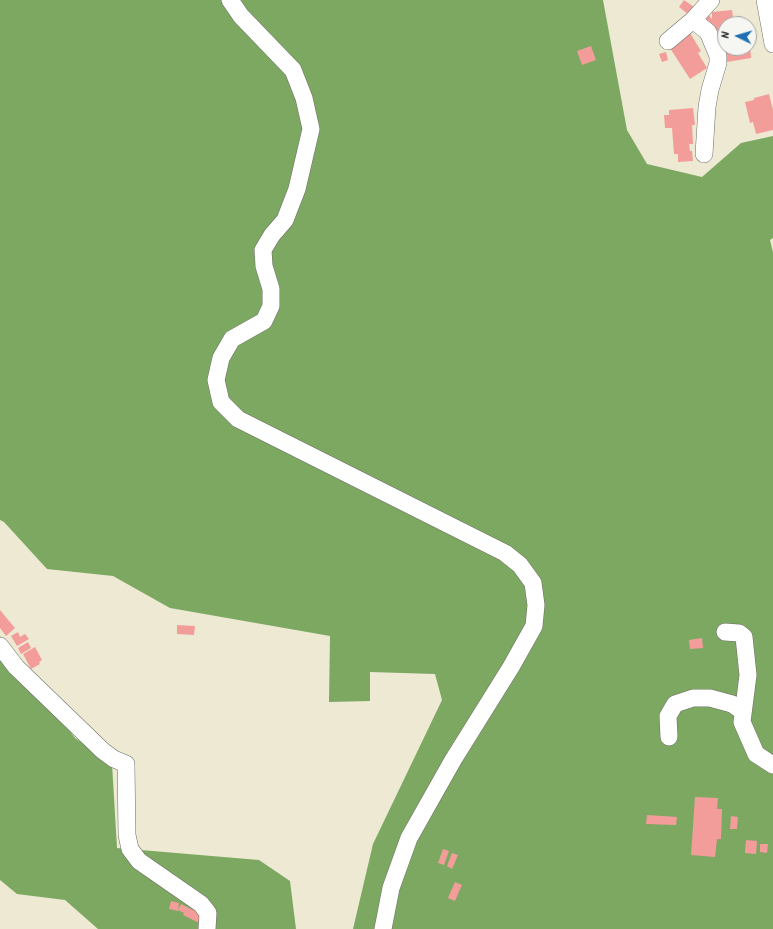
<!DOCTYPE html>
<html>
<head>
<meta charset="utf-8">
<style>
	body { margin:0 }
	#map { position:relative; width:773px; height:929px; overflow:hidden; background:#ede9d3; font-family:Kalam,sans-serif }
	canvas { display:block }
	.north { position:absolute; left:717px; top:16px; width:40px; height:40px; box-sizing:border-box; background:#f6f6f2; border:1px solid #a5a5a2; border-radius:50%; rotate:275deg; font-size:11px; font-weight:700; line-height:16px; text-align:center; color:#2b2b2b }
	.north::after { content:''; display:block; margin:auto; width:14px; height:18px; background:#1f6fb2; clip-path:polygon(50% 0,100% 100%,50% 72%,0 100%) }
</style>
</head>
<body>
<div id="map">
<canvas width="773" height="929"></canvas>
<div class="north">N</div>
</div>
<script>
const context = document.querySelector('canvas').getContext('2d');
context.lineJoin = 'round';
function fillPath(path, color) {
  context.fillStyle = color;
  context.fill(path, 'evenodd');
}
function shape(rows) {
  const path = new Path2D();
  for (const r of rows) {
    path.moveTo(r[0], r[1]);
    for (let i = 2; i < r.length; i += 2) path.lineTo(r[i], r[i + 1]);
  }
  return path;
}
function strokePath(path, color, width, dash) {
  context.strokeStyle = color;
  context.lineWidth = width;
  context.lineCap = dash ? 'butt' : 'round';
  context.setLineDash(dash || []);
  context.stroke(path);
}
fillPath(shape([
	[0,0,603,0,627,130,647,164,702,177,741,143,773,136,773,238,770,240,773,252,773,929,353,929,373,844,442,700,435,674,370,672,370,701,329,702,330,636,170,608,113,576,47,569,4,522,0,520],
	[0,636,75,738,112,764,117,848,259,860,290,881,296,929,98,929,65,900,17,894,0,880]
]), '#7ca861');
fillPath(shape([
	[684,0,694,7,689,15,679,7],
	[732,10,734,24,725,24,725,48,749,48,749,43,750,43,751,58,727,62,726,56,700,20,708,14,712,19,712,12],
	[690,33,701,51,698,53,707,68,690,79,668,45],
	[591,46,596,60,582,65,577,51],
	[666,52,668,60,662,62,659,54],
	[769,94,773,110,773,130,756,134,753,122,750,123,745,102,754,100,754,98],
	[693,108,695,125,692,125,693,144,689,144,690,151,692,151,693,161,678,162,678,154,674,154,672,128,665,128,664,115,669,115,669,110],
	[0,610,15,628,6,636,0,628],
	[177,625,195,626,194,635,177,634],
	[18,632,20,637,25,634,29,639,17,646,11,636],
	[702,638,703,648,690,649,689,640],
	[28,642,31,648,21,654,18,648],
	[35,647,42,660,39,662,40,664,31,669,23,654],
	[695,797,718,798,717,809,722,809,721,839,717,839,715,857,691,855],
	[647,815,677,817,676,825,646,824],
	[731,816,738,817,737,829,730,829],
	[746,840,757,841,756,854,745,853],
	[760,844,768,844,767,853,760,852],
	[443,849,449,851,444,865,438,863],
	[452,853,458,855,452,869,447,866],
	[455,882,462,885,455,901,448,898],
	[171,901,179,903,178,911,169,909],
	[181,904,203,915,199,923,183,915,184,913,178,910]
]), '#f39d9b');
const street = shape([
	[230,0,241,16,293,70,304,98,311,129,297,189,285,220,272,235,263,250,264,266,271,289,271,306,264,321,232,339,221,358,216,380,221,402,238,419,505,553,520,565,533,583,536,605,534,626,511,667,453,760,409,838,391,888,383,929],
	[765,0,773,44],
	[693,20,708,32,718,56,718,63,710,90,707,107,704,154],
	[668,41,693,20,711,0],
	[725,632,739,633,744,637,748,675,742,722,756,754,773,765],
	[0,646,16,667,103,751,114,759,126,764,127,835,130,849,139,861,201,904,208,913,207,929],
	[669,737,668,716,675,704,693,698,710,698,732,704,743,712]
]);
strokePath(street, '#6f6e66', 18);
strokePath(street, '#fff', 17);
</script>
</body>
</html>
